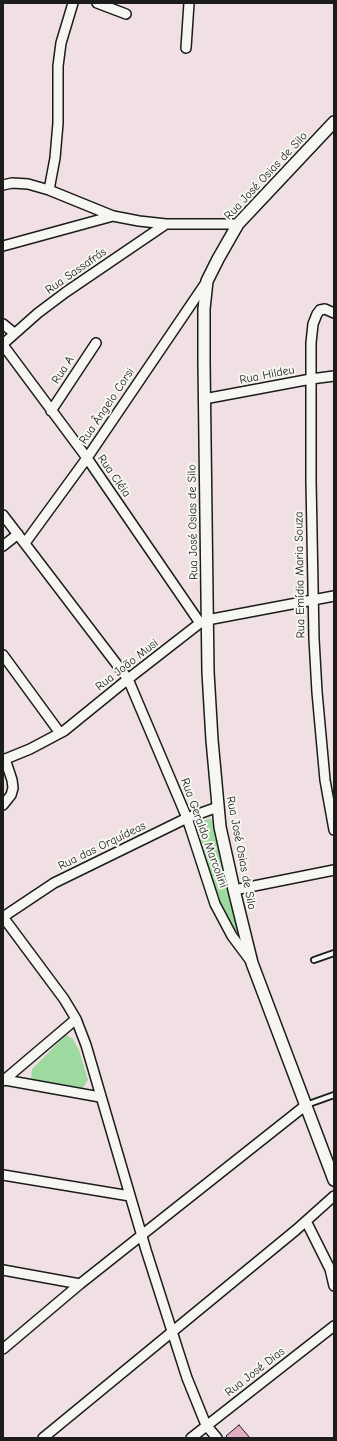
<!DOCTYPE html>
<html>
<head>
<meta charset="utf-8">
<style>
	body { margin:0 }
	#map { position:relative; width:337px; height:1441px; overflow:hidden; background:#f0e0e4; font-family:"Comic Neue",sans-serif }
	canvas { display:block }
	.frame { position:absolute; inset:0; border:4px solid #1c1c1c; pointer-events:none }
</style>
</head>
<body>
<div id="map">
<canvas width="337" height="1441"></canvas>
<div class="frame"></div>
</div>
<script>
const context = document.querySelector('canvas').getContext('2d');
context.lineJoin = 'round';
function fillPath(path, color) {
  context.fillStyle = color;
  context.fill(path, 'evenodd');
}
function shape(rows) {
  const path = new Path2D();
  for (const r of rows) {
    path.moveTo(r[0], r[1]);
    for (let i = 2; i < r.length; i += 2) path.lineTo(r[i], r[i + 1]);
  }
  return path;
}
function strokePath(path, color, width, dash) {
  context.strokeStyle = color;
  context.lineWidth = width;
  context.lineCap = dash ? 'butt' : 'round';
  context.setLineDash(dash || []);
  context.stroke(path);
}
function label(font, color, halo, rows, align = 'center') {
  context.font = font + ' "Comic Neue",sans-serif';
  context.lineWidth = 4;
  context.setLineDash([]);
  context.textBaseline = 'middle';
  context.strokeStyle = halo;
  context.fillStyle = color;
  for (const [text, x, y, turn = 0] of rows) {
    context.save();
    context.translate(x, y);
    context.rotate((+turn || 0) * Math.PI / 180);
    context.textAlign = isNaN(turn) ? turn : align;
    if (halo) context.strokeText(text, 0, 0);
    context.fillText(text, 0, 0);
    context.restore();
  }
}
fillPath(shape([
	[211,818,238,931,233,932,221,908,192,825],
	[66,1035,73,1039,79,1050,88,1080,83,1088,31,1079,32,1069]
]), '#9edaa0');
const building = shape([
	[239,1425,250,1438,228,1438,226,1436,239,1425]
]);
fillPath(building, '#e2acc5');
strokePath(building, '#1c1c1c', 1);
const service = shape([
	[314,960,334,953],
	[306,1105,334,1095]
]);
const minor = shape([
	[97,3,126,14],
	[186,48,189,3],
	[3,185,12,183,28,184,49,190,113,216,139,221,166,224,238,224],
	[49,190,55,158,58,123,58,66,61,43,73,3],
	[3,246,113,216],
	[334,313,325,309,320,310,317,314,313,324,311,343,311,481,314,639,317,692,325,780,334,830],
	[3,324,14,333],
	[3,344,38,313,66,292,166,224],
	[3,345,87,458,200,623],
	[204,399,311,379,334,376],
	[51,411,96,343],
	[3,515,128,679,187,818,215,904,232,936,250,960],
	[25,543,87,458,207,281],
	[3,546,18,534],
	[3,655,60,733],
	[3,760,30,749,64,731,128,679,200,623,207,620,334,596],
	[3,805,11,795,13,788,12,780,5,759],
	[234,890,334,870],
	[3,917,64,999,76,1019,86,1045,146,1250,178,1350,187,1378,206,1425,217,1438],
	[3,917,54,883,187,818,218,807],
	[5,1080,100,1097],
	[3,1081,76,1019],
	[3,1175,130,1196],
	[306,1221,330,1269,334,1286],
	[3,1270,80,1284],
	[3,1349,80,1284,306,1105],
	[43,1438,296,1230,334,1196],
	[191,1438,334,1326]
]);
const tertiary = shape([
	[334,122,238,224,218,259,207,281,204,309,204,363,208,672,212,740,220,827,234,890,252,963,334,1180]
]);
strokePath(service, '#1c1c1c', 8);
strokePath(minor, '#1c1c1c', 12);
strokePath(tertiary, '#1c1c1c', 14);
strokePath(service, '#f6f6f2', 4.5);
strokePath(minor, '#f6f6f2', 9);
strokePath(tertiary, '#f6f6f2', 11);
label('12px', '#1c1c1c', '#f6f6f2', [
	["Rua José Osias de Silo",266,176,-47],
	["Rua Sassafrás",76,271,-35],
	["Rua A",63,370,-57],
	["Rua Hildeu",267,375,-11],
	["Rua Ângelo Corsi",107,406,-56],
	["Rua Cléia",114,476,55],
	["Rua José Osias de Silo",193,522,-91],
	["Rua Emídia Maria Souza",300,575,-91],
	["Rua João Musi",127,665,-38],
	["Rua Geraldo Marcolini",204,833,70],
	["Rua das Orquídeas",102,846,-26],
	["Rua José Osias de Silo",241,853,79],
	["Rua José Dias",255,1372,-38]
]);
</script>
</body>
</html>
